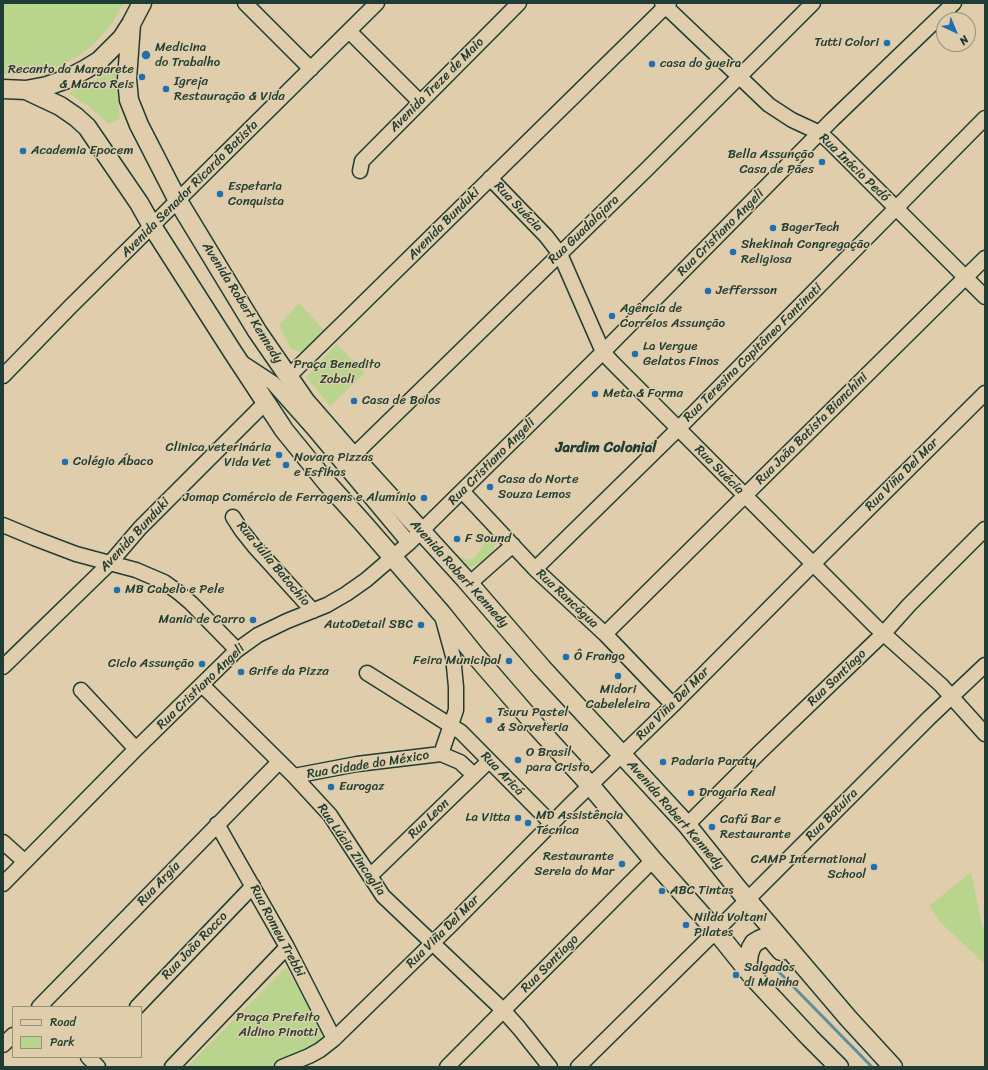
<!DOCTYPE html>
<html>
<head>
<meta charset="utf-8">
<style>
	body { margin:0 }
	#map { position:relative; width:988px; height:1070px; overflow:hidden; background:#e0cdab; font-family:Sriracha,sans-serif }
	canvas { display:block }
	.frame { position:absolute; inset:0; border:4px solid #1f3d34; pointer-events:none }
	.legend { position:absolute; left:12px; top:1006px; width:130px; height:52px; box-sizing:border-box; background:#e0cdab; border:1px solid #93937b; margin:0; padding:5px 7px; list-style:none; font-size:12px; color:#1f3d34 }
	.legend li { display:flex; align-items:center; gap:8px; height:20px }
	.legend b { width:20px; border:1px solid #93937b }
	.north { position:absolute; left:936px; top:12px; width:40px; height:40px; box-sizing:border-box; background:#e0cdab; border:1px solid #93937b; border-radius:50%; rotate:136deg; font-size:11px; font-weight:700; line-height:16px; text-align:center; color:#1f3d34 }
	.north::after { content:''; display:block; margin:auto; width:14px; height:18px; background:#1f6fb2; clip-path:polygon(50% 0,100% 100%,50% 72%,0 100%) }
</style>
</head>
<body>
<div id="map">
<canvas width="988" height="1070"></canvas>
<div class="frame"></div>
<ul class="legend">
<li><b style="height:5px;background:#e0cdab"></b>Road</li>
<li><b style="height:11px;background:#b9d58d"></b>Park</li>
</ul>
<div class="north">N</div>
</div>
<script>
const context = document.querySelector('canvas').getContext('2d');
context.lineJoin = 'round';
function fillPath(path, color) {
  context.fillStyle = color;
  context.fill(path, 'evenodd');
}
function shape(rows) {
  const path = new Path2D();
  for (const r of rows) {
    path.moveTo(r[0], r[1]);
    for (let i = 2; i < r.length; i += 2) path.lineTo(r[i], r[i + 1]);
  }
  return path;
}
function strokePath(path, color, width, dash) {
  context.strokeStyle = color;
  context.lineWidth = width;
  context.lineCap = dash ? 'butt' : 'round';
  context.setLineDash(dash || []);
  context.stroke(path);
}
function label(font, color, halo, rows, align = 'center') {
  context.font = font + ' Sriracha,sans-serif';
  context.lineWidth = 3;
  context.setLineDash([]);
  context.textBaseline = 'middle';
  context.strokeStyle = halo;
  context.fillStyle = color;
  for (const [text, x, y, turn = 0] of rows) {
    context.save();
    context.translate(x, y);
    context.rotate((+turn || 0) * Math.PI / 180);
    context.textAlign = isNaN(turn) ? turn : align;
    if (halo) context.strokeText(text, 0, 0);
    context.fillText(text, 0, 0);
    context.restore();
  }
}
fillPath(shape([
	[3,3,124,3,111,25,95,43,77,57,56,67,33,73,10,75,3,74],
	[117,69,118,97,120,119,108,124,90,107,68,93],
	[299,303,325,331,304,351,298,352,290,348,279,325],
	[337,344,365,373,330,406,306,377],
	[490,536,496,542,492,553,474,566,466,567,458,562,462,557,466,560,474,558],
	[971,872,982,926,985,928,985,964,941,923,929,906],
	[286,967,326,1038,291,1059,268,1067,187,1067]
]), '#b9d58d');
strokePath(shape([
	[776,969,872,1067]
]), '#5c8f9e', 3);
const minor = shape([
	[245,3,311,69],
	[662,3,769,105,792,120,820,133,830,142,985,297],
	[349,31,420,102],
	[360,171,362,161,519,3],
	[490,178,546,236,560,254,603,352,611,361,875,626,941,685,985,734],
	[241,362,273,383,313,428,409,543],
	[3,376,70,307,377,3],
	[288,377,669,3],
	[353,456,647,169,813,3],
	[462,491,535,569,605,634,673,705],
	[233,517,242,531,254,546,313,611],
	[3,525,34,538,76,554,136,570,164,582,178,592,191,603,237,650],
	[535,569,678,429,985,118],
	[469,584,513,545],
	[605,634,985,258],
	[3,667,110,563,140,528,265,403],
	[367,673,461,732,551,823],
	[202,685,294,776,330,815,383,896,503,1010,519,1028,550,1067],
	[81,690,136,749],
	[441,754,456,710,456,687,453,656,442,616],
	[441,754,460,762,474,775],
	[294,776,357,764,441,754],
	[217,824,287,947,334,1039],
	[687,825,760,752,884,633,909,605,985,529],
	[3,842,24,861],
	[370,876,489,761],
	[3,884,136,749,237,650,258,635,287,621,327,605,346,594,366,580,409,543,603,352,832,120,954,3],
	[39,1007,279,762],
	[137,1007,253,886],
	[3,1045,13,1035],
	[88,1057,98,1067],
	[172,1067,287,947],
	[282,1067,309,1056,320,1050,334,1039,452,924,572,803,673,705,813,564,985,393],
	[447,1067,653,860],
	[578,1067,716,931,929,718,985,665]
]);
const major = shape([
	[131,24,127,79,129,100,139,125,178,201,257,331,306,402,353,456,465,579,542,668,687,825,739,890,848,1018,893,1067],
	[3,89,26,90,47,86,67,79,86,69,99,61,122,38,131,24,142,3],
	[26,90,60,106,76,117,87,127,139,203,152,226,232,351,284,430,327,483,363,523,442,614,475,655,538,728,590,785,653,860,716,931,753,977,810,1038,839,1067],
	[747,968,749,954,751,948,754,943,759,940,766,937,771,939,781,951]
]);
strokePath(minor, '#1f3d34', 17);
strokePath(major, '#1f3d34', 21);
strokePath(minor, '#e0cdab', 14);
strokePath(major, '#e0cdab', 18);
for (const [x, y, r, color] of [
	[887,43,4,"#1f6fb2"],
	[146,55,5,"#1f6fb2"],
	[652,64,4,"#1f6fb2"],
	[142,77,4,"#1f6fb2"],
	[166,89,4,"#1f6fb2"],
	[23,151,4,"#1f6fb2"],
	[822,162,4,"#1f6fb2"],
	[220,194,4,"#1f6fb2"],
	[773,228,4,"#1f6fb2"],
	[733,252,4,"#1f6fb2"],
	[708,291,4,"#1f6fb2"],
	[612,316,4,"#1f6fb2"],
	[635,354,4,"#1f6fb2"],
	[595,394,4,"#1f6fb2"],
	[354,401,4,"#1f6fb2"],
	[279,455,4,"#1f6fb2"],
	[65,462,4,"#1f6fb2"],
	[286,465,4,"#1f6fb2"],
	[490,487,4,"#1f6fb2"],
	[424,498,4,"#1f6fb2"],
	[457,539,4,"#1f6fb2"],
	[117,590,4,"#1f6fb2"],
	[253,620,4,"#1f6fb2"],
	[421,625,4,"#1f6fb2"],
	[566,657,4,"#1f6fb2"],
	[509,661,4,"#1f6fb2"],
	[202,664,4,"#1f6fb2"],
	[241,672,4,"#1f6fb2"],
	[618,676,4,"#1f6fb2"],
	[489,720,4,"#1f6fb2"],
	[518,760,4,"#1f6fb2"],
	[663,762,4,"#1f6fb2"],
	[331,787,4,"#1f6fb2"],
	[691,793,4,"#1f6fb2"],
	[518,818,4,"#1f6fb2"],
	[528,823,4,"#1f6fb2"],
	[712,827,4,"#1f6fb2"],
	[622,864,4,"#1f6fb2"],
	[874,867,4,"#1f6fb2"],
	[662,891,4,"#1f6fb2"],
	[686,925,4,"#1f6fb2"],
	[736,975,4,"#1f6fb2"]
]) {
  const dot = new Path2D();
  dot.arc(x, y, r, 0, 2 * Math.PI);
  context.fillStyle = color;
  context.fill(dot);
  strokePath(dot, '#e0cdab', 1.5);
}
label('13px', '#1f3d34', '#e0cdab', [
	["Tutti Colori",879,43,"right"],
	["Medicina",155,48],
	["do Trabalho",155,63],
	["casa do gueira",660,64],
	["Recanto da Margarete",134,70,"right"],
	["& Marco Reis",134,85,"right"],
	["Igreja",174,82],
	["Restauração & Vida",174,97],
	["Academia Epocem",31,151],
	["Bella Assunção",814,155,"right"],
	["Casa de Pães",814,170,"right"],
	["Espetaria",228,187],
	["Conquista",228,202],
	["BagerTech",781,228],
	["Shekinah Congregação",741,245],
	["Religiosa",741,260],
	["Jeffersson",716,291],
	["Agência de",620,309],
	["Correios Assunção",620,324],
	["La Vergue",643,347],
	["Gelatos Finos",643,362],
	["Meta & Forma",603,394],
	["Casa de Bolos",362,401],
	["Clinica veterinária",271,448,"right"],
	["Vida Vet",271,463,"right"],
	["Novara Pizzas",294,458],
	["e Esfihas",294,473],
	["Colégio Ábaco",73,462],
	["Casa do Norte",498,480],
	["Souza Lemos",498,495],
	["Jomap Comércio de Ferragens e Alumínio",416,498,"right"],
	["F Sound",465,539],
	["MB Cabelo e Pele",125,590],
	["Mania de Carro",245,620,"right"],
	["AutoDetail SBC",413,625,"right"],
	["Ô Frango",574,657],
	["Feira Municipal",501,661,"right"],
	["Ciclo Assunção",194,664,"right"],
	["Grife da Pizza",249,672],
	["Midori",618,690,"center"],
	["Cabeleleira",618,705,"center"],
	["Tsuru Pastel",497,713],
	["& Sorveteria",497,728],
	["O Brasil",526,753],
	["para Cristo",526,768],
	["Padaria Paraty",671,762],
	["Eurogaz",339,787],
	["Drogaria Real",699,793],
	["MD Assistência",536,816],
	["Técnica",536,831],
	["La Vitta",510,818,"right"],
	["Cafú Bar e",720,820],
	["Restaurante",720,835],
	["Restaurante",614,857,"right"],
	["Sereia do Mar",614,872,"right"],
	["CAMP International",866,860,"right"],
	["School",866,875,"right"],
	["ABC Tintas",670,891],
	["Nilda Voltani",694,918],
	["Pilates",694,933],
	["Salgados",744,968],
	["di Mainha",744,983]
], 'left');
label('13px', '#1f3d34', '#e0cdab', [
	["Avenida Treze de Maio",437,85,-45],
	["Rua Inácio Pedó",854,168,44],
	["Avenida Senador Ricardo Batista",190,189,-45],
	["Rua Suécia",518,207,46],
	["Avenida Bunduki",444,224,-45],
	["Rua Guadalajara",584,230,-44],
	["Rua Cristiano Angeli",721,233,-45],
	["Avenida Robert Kennedy",242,303,58],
	["Rua Teresina Capitâneo Fantinati",753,353,-45],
	["Rua João Batista Bianchini",812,429,-45],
	["Rua Cristiano Angeli",492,462,-45],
	["Rua Suécia",719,470,45],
	["Rua Viña Del Mar",902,475,-45],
	["Avenida Bunduki",135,535,-47],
	["Rua Júlia Batochio",273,564,50],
	["Avenida Robert Kennedy",459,574,48],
	["Rua Rancágua",567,599,43],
	["Rua Santiago",837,678,-44],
	["Rua Cristiano Angeli",201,687,-44],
	["Rua Viña Del Mar",673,704,-45],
	["Rua Cidade do México",368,765,-9],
	["Rua Aricá",502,774,46],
	["Avenida Robert Kennedy",675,815,49],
	["Rua Batuíra",832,815,-45],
	["Rua Leon",429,819,-44],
	["Rua Lúcia Zincaglia",351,850,55],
	["Rua Argia",159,884,-46],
	["Rua Romeu Trebbi",277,931,62],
	["Rua Viña Del Mar",443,932,-45],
	["Rua João Rocco",195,946,-46],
	["Rua Santiago",550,964,-45]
]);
label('13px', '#274538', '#e0cdab', [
	["Praça Benedito",337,365],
	["Zoboli",337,380],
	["Praça Prefeito",278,1018],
	["Aldino Pinotti",278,1033]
]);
label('bold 15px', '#1f3d34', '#e0cdab', [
	["Jardim Colonial",606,448]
]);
</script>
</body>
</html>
